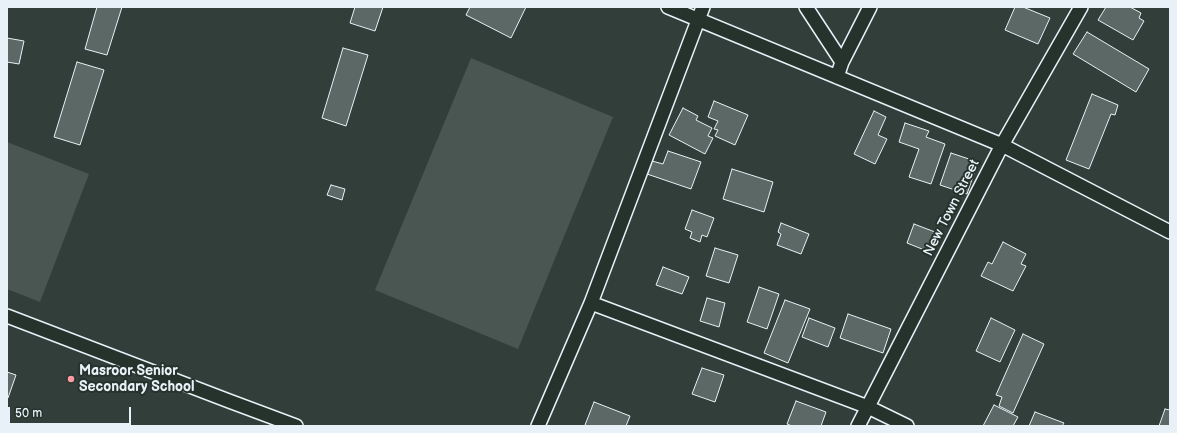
<!DOCTYPE html>
<html>
<head>
<meta charset="utf-8">
<style>
	body { margin:0 }
	#map { position:relative; width:1177px; height:433px; overflow:hidden; background:#323e39; font-family:"Balsamiq Sans",sans-serif }
	canvas { display:block }
	.frame { position:absolute; inset:0; border:8px solid #e8f1f8; pointer-events:none }
	.scale { position:absolute; left:8px; top:407px; width:123px; height:18px; box-sizing:border-box; border:2px solid #e8f1f8; border-top:0; padding-left:5px; font-size:12px; line-height:14px; white-space:nowrap; color:#e8f1f8; -webkit-text-stroke:3px #26332d; paint-order:stroke }
</style>
</head>
<body>
<div id="map">
<canvas width="1177" height="433"></canvas>
<div class="frame"></div>
<div class="scale">50 m</div>
</div>
<script>
const context = document.querySelector('canvas').getContext('2d');
context.lineJoin = 'round';
function fillPath(path, color) {
  context.fillStyle = color;
  context.fill(path, 'evenodd');
}
function shape(rows) {
  const path = new Path2D();
  for (const r of rows) {
    path.moveTo(r[0], r[1]);
    for (let i = 2; i < r.length; i += 2) path.lineTo(r[i], r[i + 1]);
  }
  return path;
}
function strokePath(path, color, width, dash) {
  context.strokeStyle = color;
  context.lineWidth = width;
  context.lineCap = dash ? 'butt' : 'round';
  context.setLineDash(dash || []);
  context.stroke(path);
}
function label(font, color, halo, rows, align = 'center') {
  context.font = font + ' "Balsamiq Sans",sans-serif';
  context.lineWidth = 4;
  context.setLineDash([]);
  context.textBaseline = 'middle';
  context.strokeStyle = halo;
  context.fillStyle = color;
  for (const [text, x, y, turn = 0] of rows) {
    context.save();
    context.translate(x, y);
    context.rotate((+turn || 0) * Math.PI / 180);
    context.textAlign = isNaN(turn) ? turn : align;
    if (halo) context.strokeText(text, 0, 0);
    context.fillText(text, 0, 0);
    context.restore();
  }
}
fillPath(shape([
	[471,58,613,117,518,349,375,290],
	[7,142,89,174,40,302,7,289]
]), '#495651');
const building = shape([
	[97,7,122,7,107,55,85,49,97,7],
	[355,7,383,7,375,31,350,23,355,7],
	[470,7,526,7,511,38,466,15,470,7],
	[1015,7,1023,7,1050,18,1038,44,1005,30,1015,7],
	[1106,7,1130,7,1141,13,1139,18,1144,21,1133,40,1098,20,1106,7],
	[1087,32,1149,69,1136,92,1073,54,1087,32],
	[7,38,24,41,19,64,7,62,7,38],
	[343,48,368,55,346,126,322,118,343,48],
	[77,62,104,70,80,145,54,137,77,62],
	[1092,94,1118,105,1115,115,1111,114,1089,169,1066,160,1092,94],
	[714,101,748,115,735,145,715,136,718,130,714,129,718,121,708,117,714,101],
	[683,108,698,116,696,120,712,128,708,136,713,138,705,154,669,135,683,108],
	[874,111,886,117,878,135,887,139,875,164,854,154,874,111],
	[905,123,929,131,926,137,945,144,931,184,909,177,919,149,899,142,905,123],
	[668,151,701,162,691,189,647,174,652,161,663,164,668,151],
	[951,153,978,162,967,194,940,185,951,153],
	[732,169,773,182,764,212,723,199,732,169],
	[331,185,345,189,342,200,327,195,331,185],
	[692,210,714,218,707,237,702,235,700,242,690,238,692,232,685,229,692,210],
	[781,223,809,234,801,254,777,245,781,234,778,232,781,223],
	[914,224,935,232,927,251,907,243,914,224],
	[1003,242,1026,254,1021,264,1026,266,1013,291,981,276,988,262,992,264,1003,242],
	[715,248,738,255,729,283,706,276,715,248],
	[663,267,689,277,682,294,656,285,663,267],
	[759,287,779,294,767,329,747,322,759,287],
	[707,298,725,303,719,327,700,321,707,298],
	[785,300,810,309,788,363,764,353,785,300],
	[848,314,891,329,883,353,840,338,848,314],
	[809,318,835,328,828,347,802,337,809,318],
	[991,318,1015,330,1000,362,976,351,991,318],
	[1023,334,1044,344,1013,413,999,406,1002,397,996,395,1023,334],
	[702,368,724,375,715,402,692,394,702,368],
	[7,372,16,375,8,398,7,398,7,372],
	[796,401,826,412,821,426,792,426,787,424,796,401],
	[594,402,630,416,626,426,589,426,585,425,594,402],
	[994,405,1018,417,1013,426,983,426,994,405],
	[1165,409,1170,410,1170,426,1159,426,1165,409],
	[1035,412,1064,423,1062,426,1029,426,1035,412]
]);
fillPath(building, '#5c6865');
strokePath(building, '#e8f1f8', 1);
const street = shape([
	[668,7,1002,145,1170,232],
	[806,7,842,62],
	[837,77,842,62,870,7],
	[591,303,868,407,907,426],
	[7,316,229,401,296,426],
	[538,426,591,303,703,7],
	[858,426,1002,145,1081,7]
]);
strokePath(street, '#e8f1f8', 16);
strokePath(street, '#26332d', 13);
for (const [x, y, r, color] of [
	[71,379,4,"#ff9aa2"]
]) {
  const dot = new Path2D();
  dot.arc(x, y, r, 0, 2 * Math.PI);
  context.fillStyle = color;
  context.fill(dot);
  strokePath(dot, '#26332d', 1.5);
}
label('14px', '#e8f1f8', '#26332d', [
	["New Town Street",952,208,-63]
]);
label('bold 14px', '#e8f1f8', '#26332d', [
	["Masroor Senior",79,371],
	["Secondary School",79,387]
], 'left');
</script>
</body>
</html>
